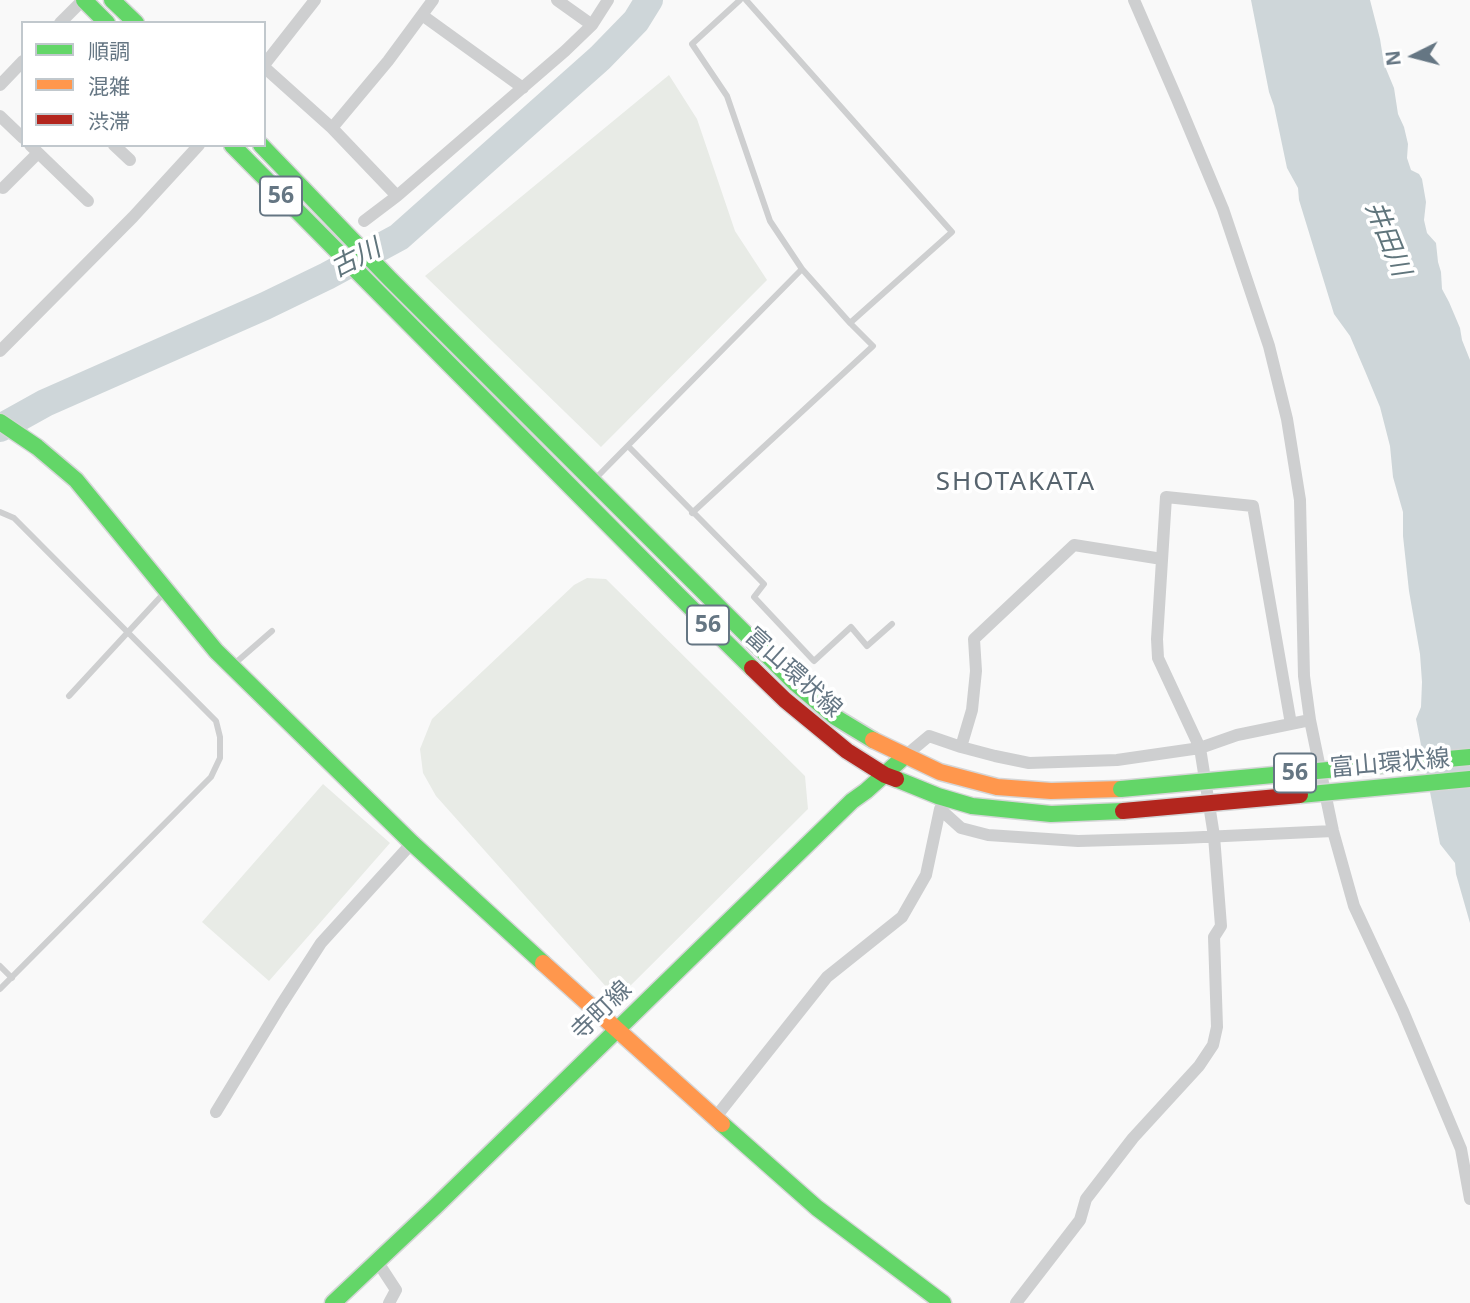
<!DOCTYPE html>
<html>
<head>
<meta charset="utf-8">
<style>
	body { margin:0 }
	#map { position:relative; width:1470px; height:1303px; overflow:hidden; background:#f9f9f9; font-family:"Noto Sans","Noto Sans JP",sans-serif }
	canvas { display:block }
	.legend { position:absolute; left:21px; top:21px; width:245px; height:126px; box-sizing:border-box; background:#fff; border:2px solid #c1c8cd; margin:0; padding:9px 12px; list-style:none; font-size:21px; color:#657683 }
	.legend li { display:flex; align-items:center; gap:14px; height:35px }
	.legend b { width:35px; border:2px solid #c1c8cd }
	.north { position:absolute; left:1379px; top:21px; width:70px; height:70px; -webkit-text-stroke:5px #fff; paint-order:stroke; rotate:264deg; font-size:19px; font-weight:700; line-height:28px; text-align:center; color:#657683 }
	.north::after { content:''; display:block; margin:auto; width:24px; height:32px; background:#657683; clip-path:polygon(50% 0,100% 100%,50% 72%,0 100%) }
</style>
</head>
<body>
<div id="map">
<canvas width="1470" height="1303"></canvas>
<ul class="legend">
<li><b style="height:9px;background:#63d668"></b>順調</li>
<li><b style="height:9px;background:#ff974d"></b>混雑</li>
<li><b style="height:9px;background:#b3261e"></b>渋滞</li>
</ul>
<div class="north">N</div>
</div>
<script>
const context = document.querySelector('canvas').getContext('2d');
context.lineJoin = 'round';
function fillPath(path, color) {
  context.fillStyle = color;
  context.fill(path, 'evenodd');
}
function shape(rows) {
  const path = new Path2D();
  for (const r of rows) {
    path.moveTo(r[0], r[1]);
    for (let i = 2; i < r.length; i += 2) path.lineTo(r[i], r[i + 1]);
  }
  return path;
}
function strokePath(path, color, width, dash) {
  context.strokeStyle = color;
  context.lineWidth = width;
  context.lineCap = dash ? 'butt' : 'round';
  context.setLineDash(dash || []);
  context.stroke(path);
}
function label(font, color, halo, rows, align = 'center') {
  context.font = font + ' "Noto Sans","Noto Sans JP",sans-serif';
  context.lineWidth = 7;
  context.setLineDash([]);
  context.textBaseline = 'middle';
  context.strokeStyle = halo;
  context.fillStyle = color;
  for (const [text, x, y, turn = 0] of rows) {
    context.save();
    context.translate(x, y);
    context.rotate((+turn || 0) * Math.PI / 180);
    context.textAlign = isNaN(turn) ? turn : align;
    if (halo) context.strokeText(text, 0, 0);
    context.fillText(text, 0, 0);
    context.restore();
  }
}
fillPath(shape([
	[669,75,697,119,735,231,767,280,601,447,425,276],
	[587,578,606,579,805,776,808,809,617,999,436,796,423,773,420,749,432,719,574,585],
	[323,784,390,843,269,981,202,922]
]), '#e8ebe6');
fillPath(shape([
	[1251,0,1370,0,1380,39,1384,64,1394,88,1398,114,1404,127,1408,144,1407,158,1411,170,1419,174,1422,179,1426,202,1424,220,1427,233,1436,243,1438,262,1441,272,1442,289,1449,302,1460,328,1462,340,1470,360,1470,923,1456,874,1455,863,1440,844,1416,719,1421,707,1422,682,1420,654,1409,591,1403,536,1403,512,1393,477,1390,446,1380,407,1365,371,1350,336,1334,314,1299,200,1298,188,1287,168,1274,106,1269,92]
]), '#ced6d9');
strokePath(shape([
	[0,428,45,403,265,306,327,276,399,237,600,58,636,21,649,0]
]), '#ced6d9', 28);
const fast = shape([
	[84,0,107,23],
	[112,0,136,23],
	[232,145,677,594,752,668],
	[261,145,389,278,796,684,835,717,873,740],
	[0,422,37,447,76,480,216,651,412,843,543,963],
	[896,779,938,796,972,806,1051,814,1123,811],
	[722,1124,817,1208,943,1303],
	[333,1303,436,1206,852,801,866,791,905,756]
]);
const slow = shape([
	[873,740,940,772,997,787,1051,791,1121,789],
	[543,963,722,1124]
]);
const jam = shape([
	[752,668,785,700,847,751,885,775,896,779]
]);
strokePath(fast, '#d5d6d7', 19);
strokePath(slow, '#d5d6d7', 19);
strokePath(jam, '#d5d6d7', 19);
strokePath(shape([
	[746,0,952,232,850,323],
	[628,446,764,584,754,597,814,661,851,627,867,646,892,624],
	[594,480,802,269],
	[0,512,14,518,216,721,220,737,220,758,211,777,0,989],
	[692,513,873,346,850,323,802,269,770,221,727,96,692,44,740,0],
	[233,665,272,631],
	[69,696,165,592],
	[0,966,12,978]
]), '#cecfd0', 6);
strokePath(shape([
	[557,0,592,25],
	[1134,0,1177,99,1223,209,1269,346,1287,419,1300,500,1304,676,1310,720,1333,831,1354,906,1403,1011,1461,1149,1470,1199],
	[422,15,523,88],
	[60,23,83,0],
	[264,65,315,0],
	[264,67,332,128,397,196,565,51,592,25,608,0],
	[0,85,23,61],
	[0,116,23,138],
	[332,128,388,61,433,0],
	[30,145,88,201],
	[114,145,130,160],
	[3,188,38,153],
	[364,221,397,196],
	[0,351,133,217,199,145],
	[961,747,972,710,976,671,974,639,1074,545,1162,559],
	[905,756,929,736,961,747,995,756,1029,763,1117,760,1200,748,1237,735,1310,720],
	[216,1112,281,1005,321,943,412,843],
	[715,1118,827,977,902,917,926,875,940,809,961,828,988,835,1078,841,1182,838,1333,831],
	[377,1261,396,1290,389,1303],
	[1016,1303,1080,1220,1086,1199,1133,1138,1199,1066,1213,1045,1217,1027,1214,937,1221,926,1214,836,1200,748,1158,658,1157,639,1166,497,1253,506,1291,724]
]), '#cecfd0', 12);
strokePath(fast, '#63d668', 16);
strokePath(slow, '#ff974d', 16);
strokePath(jam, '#b3261e', 16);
const fastBridge = shape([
	[1121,789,1470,757],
	[1300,795,1470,779]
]);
const jamBridge = shape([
	[1123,811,1300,795]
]);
strokePath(fastBridge, '#d5d6d7', 19, []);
strokePath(jamBridge, '#d5d6d7', 19, []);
strokePath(fastBridge, '#63d668', 16);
strokePath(jamBridge, '#b3261e', 16);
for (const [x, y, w] of [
	[281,196,42],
	[708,625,42],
	[1295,773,42]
]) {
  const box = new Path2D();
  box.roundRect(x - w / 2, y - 19.5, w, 39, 5);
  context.fillStyle = '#fff';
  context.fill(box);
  strokePath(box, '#657683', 2);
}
label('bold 23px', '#657683', null, [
	["56",281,196],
	["56",708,625],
	["56",1295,773]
]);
label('24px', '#657683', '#fff', [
	["富山環状線",793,673,42],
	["富山環状線",1390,764,-5],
	["寺町線",602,1011,-44]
]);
label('italic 26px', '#60757c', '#fff', [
	["井田川",1387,239,68],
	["古川",356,259,-27]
]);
context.letterSpacing = '2px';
label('26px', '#57646e', '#fff', [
	["SHOTAKATA",1016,483]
]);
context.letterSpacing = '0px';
</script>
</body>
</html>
